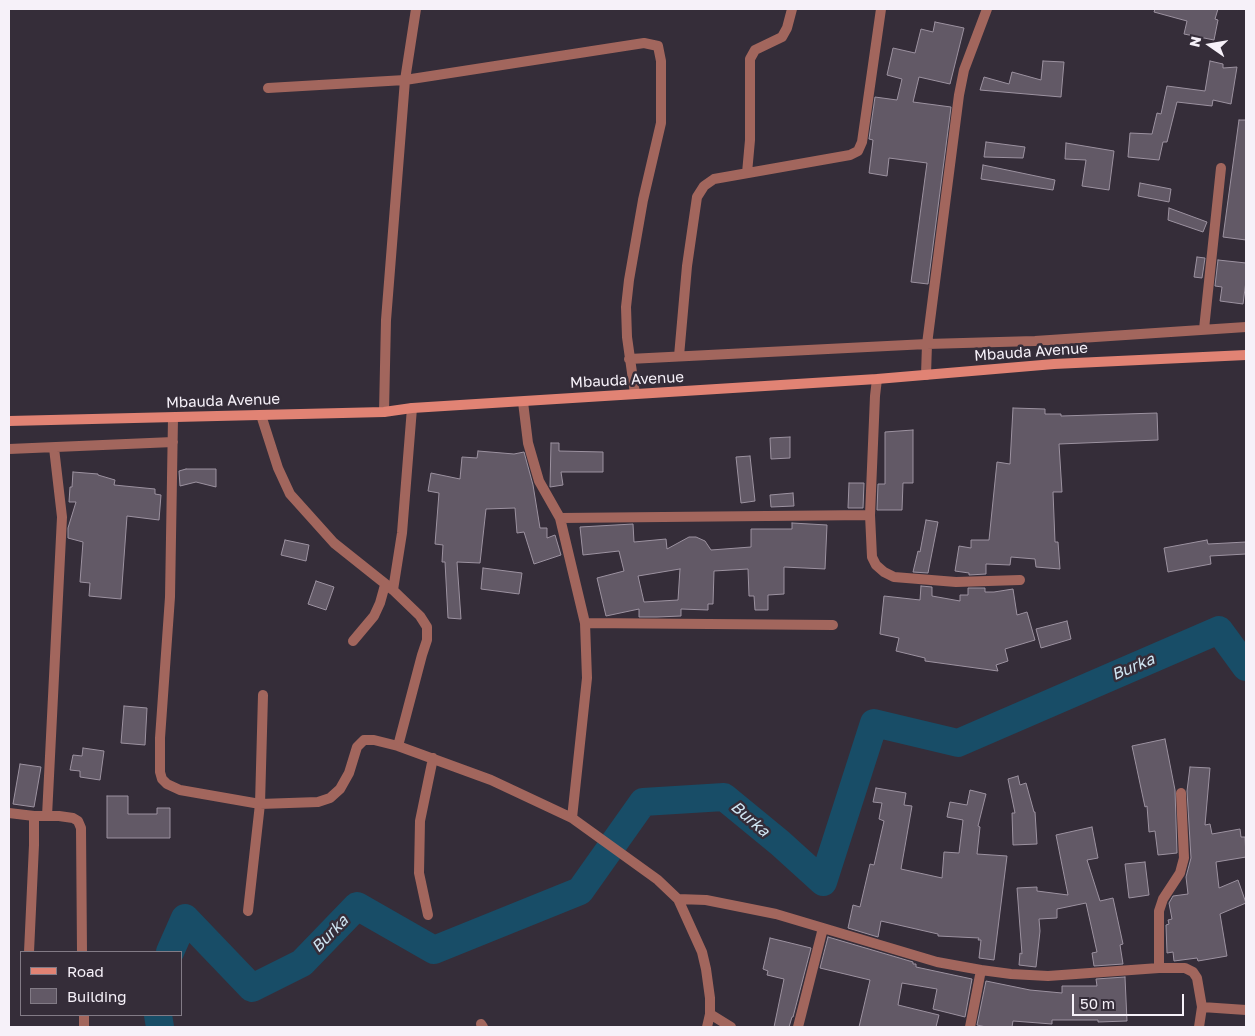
<!DOCTYPE html>
<html>
<head>
<meta charset="utf-8">
<style>
	body { margin:0 }
	#map { position:relative; width:1255px; height:1036px; overflow:hidden; background:#352d39; font-family:"Golos Text",sans-serif }
	canvas { display:block }
	.frame { position:absolute; inset:0; border:10px solid #f6f1f9; pointer-events:none }
	.legend { position:absolute; left:20px; top:951px; width:162px; height:65px; box-sizing:border-box; background:#352d39; border:1px solid #827b86; margin:0; padding:6px 9px; list-style:none; font-size:15px; color:#f6f1f9 }
	.legend li { display:flex; align-items:center; gap:10px; height:25px }
	.legend b { width:25px; border:1px solid #827b86 }
	.north { position:absolute; left:1185px; top:20px; width:50px; height:50px; -webkit-text-stroke:4px #352d39; paint-order:stroke; rotate:283deg; font-size:14px; font-weight:700; line-height:20px; text-align:center; color:#f6f1f9 }
	.north::after { content:''; display:block; margin:auto; width:18px; height:22px; background:#f6f1f9; clip-path:polygon(50% 0,100% 100%,50% 72%,0 100%) }
	.scale { position:absolute; left:1072px; top:994px; width:112px; height:22px; box-sizing:border-box; border:2px solid #f6f1f9; border-top:0; padding-left:6px; font-size:15px; line-height:18px; white-space:nowrap; color:#f6f1f9; -webkit-text-stroke:4px #352d39; paint-order:stroke }
</style>
</head>
<body>
<div id="map">
<canvas width="1255" height="1036"></canvas>
<div class="frame"></div>
<ul class="legend">
<li><b style="height:6px;background:#e18374"></b>Road</li>
<li><b style="height:14px;background:#625966"></b>Building</li>
</ul>
<div class="north">N</div>
<div class="scale">50 m</div>
</div>
<script>
const context = document.querySelector('canvas').getContext('2d');
context.lineJoin = 'round';
function shape(rows) {
  const path = new Path2D();
  for (const r of rows) {
    path.moveTo(r[0], r[1]);
    for (let i = 2; i < r.length; i += 2) path.lineTo(r[i], r[i + 1]);
  }
  return path;
}
function strokePath(path, color, width, dash) {
  context.strokeStyle = color;
  context.lineWidth = width;
  context.lineCap = dash ? 'butt' : 'round';
  context.setLineDash(dash || []);
  context.stroke(path);
}
function fillPath(path, color) {
  context.fillStyle = color;
  context.fill(path, 'evenodd');
}
function label(font, color, halo, rows, align = 'center') {
  context.font = font + ' "Golos Text",sans-serif';
  context.lineWidth = 5;
  context.setLineDash([]);
  context.textBaseline = 'middle';
  context.strokeStyle = halo;
  context.fillStyle = color;
  for (const [text, x, y, turn = 0] of rows) {
    context.save();
    context.translate(x, y);
    context.rotate((+turn || 0) * Math.PI / 180);
    context.textAlign = isNaN(turn) ? turn : align;
    if (halo) context.strokeText(text, 0, 0);
    context.fillText(text, 0, 0);
    context.restore();
  }
}
strokePath(shape([
	[170,952,185,918,252,988,302,963,357,906,434,950,580,891,643,802,724,797,780,843,823,882,874,723,958,743,1219,630,1246,667],
	[158,1015,160,1027]
]), '#184d67', 28);
const building = shape([
	[1155,9,1218,9,1215,19,1218,20,1214,40,1184,34,1187,21,1154,12,1155,9],
	[935,22,964,28,950,84,919,77,913,102,951,107,928,284,911,282,927,163,889,158,887,176,869,173,873,140,869,139,875,97,897,100,902,79,887,75,893,48,915,53,921,29,933,32,935,22],
	[1043,61,1064,62,1061,97,980,90,984,77,1009,84,1012,72,1041,80,1043,61],
	[1210,61,1223,64,1223,68,1237,67,1231,104,1213,100,1212,106,1177,102,1167,142,1163,142,1159,160,1128,157,1130,133,1152,134,1157,113,1161,114,1167,86,1205,91,1210,61],
	[1239,120,1246,120,1246,240,1223,237,1239,120],
	[986,142,1025,147,1023,158,984,157,986,142],
	[1066,143,1114,151,1109,190,1082,186,1086,160,1065,159,1066,143],
	[983,165,1055,180,1053,190,981,179,983,165],
	[1140,183,1171,189,1169,202,1138,196,1140,183],
	[1169,208,1207,222,1203,232,1168,220,1169,208],
	[1197,257,1205,258,1202,278,1194,277,1197,257],
	[1218,260,1246,263,1246,281,1243,304,1220,301,1222,287,1215,286,1218,260],
	[1013,408,1045,409,1045,414,1061,414,1061,416,1157,413,1158,440,1059,444,1062,492,1053,492,1055,542,1058,542,1060,569,1036,567,1035,559,1011,557,1010,565,986,564,986,574,969,575,969,573,955,571,959,546,971,548,971,540,989,540,997,462,1010,464,1013,408],
	[913,430,913,483,903,483,902,510,877,510,878,484,885,484,885,432,913,430],
	[790,437,790,458,771,459,770,438,790,437],
	[551,443,559,443,559,451,603,452,603,472,561,472,563,485,550,487,551,443],
	[478,451,514,454,524,452,533,485,540,528,547,528,547,538,555,535,561,555,534,564,524,532,517,533,515,508,486,509,480,563,457,562,461,619,448,618,445,562,442,562,443,545,435,544,439,493,428,491,431,473,460,479,462,457,477,458,478,451],
	[750,456,755,501,741,503,736,457,750,456],
	[186,469,216,469,216,487,196,482,180,486,179,471,186,469],
	[73,472,98,474,98,475,115,480,114,485,155,489,155,494,161,495,159,520,127,516,121,599,89,596,90,583,80,582,83,542,68,538,68,528,76,502,69,502,70,487,72,487,73,472],
	[849,483,864,483,863,508,848,508,849,483],
	[793,493,794,506,771,507,770,495,793,493],
	[926,520,938,522,928,573,913,572,918,551,920,552,926,520],
	[792,523,827,525,825,569,784,567,784,594,768,595,768,610,755,610,754,596,749,596,748,569,714,571,713,604,708,604,708,610,681,609,681,616,657,617,639,617,639,609,606,616,597,578,624,571,619,551,583,555,580,527,633,524,634,542,666,539,667,549,689,537,696,537,705,541,711,550,751,547,751,529,792,529,792,523],
	[680,569,678,600,644,602,638,576,680,569],
	[285,540,309,545,306,561,281,555,285,540],
	[1207,540,1208,544,1246,542,1246,554,1210,556,1211,564,1168,572,1164,548,1207,540],
	[483,568,522,573,519,594,481,589,483,568],
	[316,581,334,587,326,610,308,604,316,581],
	[921,586,932,587,932,596,960,601,960,595,968,595,968,588,985,588,985,592,994,592,1013,589,1017,615,1027,612,1035,640,1005,649,1008,661,996,665,998,671,925,661,925,658,896,651,899,638,880,634,884,596,920,600,921,586],
	[1067,621,1071,639,1041,648,1036,629,1067,621],
	[124,706,147,708,145,745,121,743,124,706],
	[1165,739,1175,790,1177,853,1158,855,1155,831,1149,832,1147,806,1145,807,1132,746,1165,739],
	[83,748,104,751,100,780,80,777,80,771,70,770,73,755,82,756,83,748],
	[20,764,41,767,34,807,13,804,20,764],
	[1190,767,1210,768,1205,825,1210,824,1212,834,1240,829,1241,837,1245,837,1246,857,1216,862,1219,888,1238,880,1246,903,1220,914,1227,956,1198,961,1197,958,1174,961,1173,952,1167,953,1166,925,1169,924,1168,920,1172,919,1169,903,1173,896,1188,894,1186,877,1191,858,1187,791,1190,767],
	[1018,776,1020,785,1026,783,1034,812,1035,812,1037,844,1013,845,1012,813,1015,813,1008,779,1018,776],
	[876,788,906,793,904,805,912,806,901,869,942,878,944,852,959,853,963,820,947,817,950,802,967,805,970,790,986,794,978,826,980,827,977,854,1007,856,994,960,979,958,981,940,978,940,979,938,938,936,938,934,881,921,878,937,848,928,853,905,860,907,870,864,874,865,884,821,879,819,882,803,873,802,876,788],
	[107,796,128,796,128,814,157,814,157,808,170,808,170,838,107,838,107,796],
	[1092,827,1098,858,1087,860,1100,901,1113,898,1123,944,1120,945,1123,964,1094,966,1092,953,1097,952,1086,903,1057,909,1057,918,1039,919,1040,931,1036,967,1019,965,1020,953,1022,954,1017,888,1037,887,1037,891,1068,895,1056,835,1092,827],
	[1145,862,1149,895,1129,898,1125,864,1145,862],
	[828,937,913,962,913,964,916,964,916,967,972,979,965,1017,933,1009,937,989,902,983,898,1005,939,1015,936,1027,859,1027,870,980,820,968,828,937],
	[770,938,811,948,793,1017,792,1017,789,1027,774,1027,784,979,767,975,768,971,763,969,770,938],
	[1125,977,1127,1021,1098,1022,1098,1020,1052,1020,1052,1024,1013,1021,1012,1027,986,1027,977,1025,986,981,1030,990,1062,993,1062,986,1097,986,1096,979,1125,977]
]);
fillPath(building, '#625966');
strokePath(building, '#9c92a0', 1);
strokePath(shape([
	[268,88,405,80,644,43,658,46,661,61,661,123,643,200,629,280,626,307,627,337,635,394],
	[747,173,750,140,750,59,755,50,782,37,787,28,792,9],
	[1204,329,1221,168],
	[679,356,687,266,697,197,704,186,714,179,850,155,858,151,862,142,881,9],
	[629,359,927,344,1035,341,1246,327],
	[926,375,927,344,959,95,964,70,987,9],
	[877,379,875,396,870,515,872,557,876,565,884,572,894,577,956,582,1020,580],
	[523,402,528,443,539,481,560,518,585,623,587,678,572,818],
	[384,412,386,320,405,80,416,9],
	[261,415,278,468,290,494,334,543,393,590,420,616,427,627,427,640,422,655,398,746],
	[173,418,170,597,160,738,160,772,162,779,167,784,180,790,260,804,318,802,330,798,340,789,349,773,357,747,364,740,374,740,398,746,491,780,572,818,658,880,678,899,702,952,706,969,710,998,710,1014,707,1027],
	[9,449,173,442],
	[560,518,870,515],
	[393,590,402,533,412,408],
	[585,623,833,625],
	[353,641,374,616,380,603,385,585],
	[9,813,34,816,59,816,73,818,78,821,81,828,82,952],
	[47,816,62,517,54,448],
	[678,899,706,900,776,914,937,962,981,970,1011,974,1048,976,1159,968,1185,968,1193,972,1197,978,1202,1007,1246,1010],
	[248,911,260,804,263,695],
	[428,915,419,873,420,821,433,758],
	[29,952,34,845,34,816],
	[1159,968,1159,911,1163,899,1180,873,1184,858,1181,793],
	[710,1014,731,1027],
	[84,1015,84,1027],
	[481,1024,483,1027],
	[798,1027,823,928],
	[970,1027,981,970],
	[1199,1027,1202,1007]
]), '#a2665d', 10);
strokePath(shape([
	[9,421,384,412,412,408,877,379,1054,364,1246,355]
]), '#e18374', 10);
label('15px', '#f6f1f9', '#352d39', [
	["Mbauda Avenue",1031,352,-4],
	["Mbauda Avenue",627,380,-3],
	["Mbauda Avenue",223,401,-2]
]);
label('italic 16px', '#cfe5f2', '#352d39', [
	["Burka",1133,667,-23],
	["Burka",750,819,41],
	["Burka",330,934,-46]
]);
</script>
</body>
</html>
